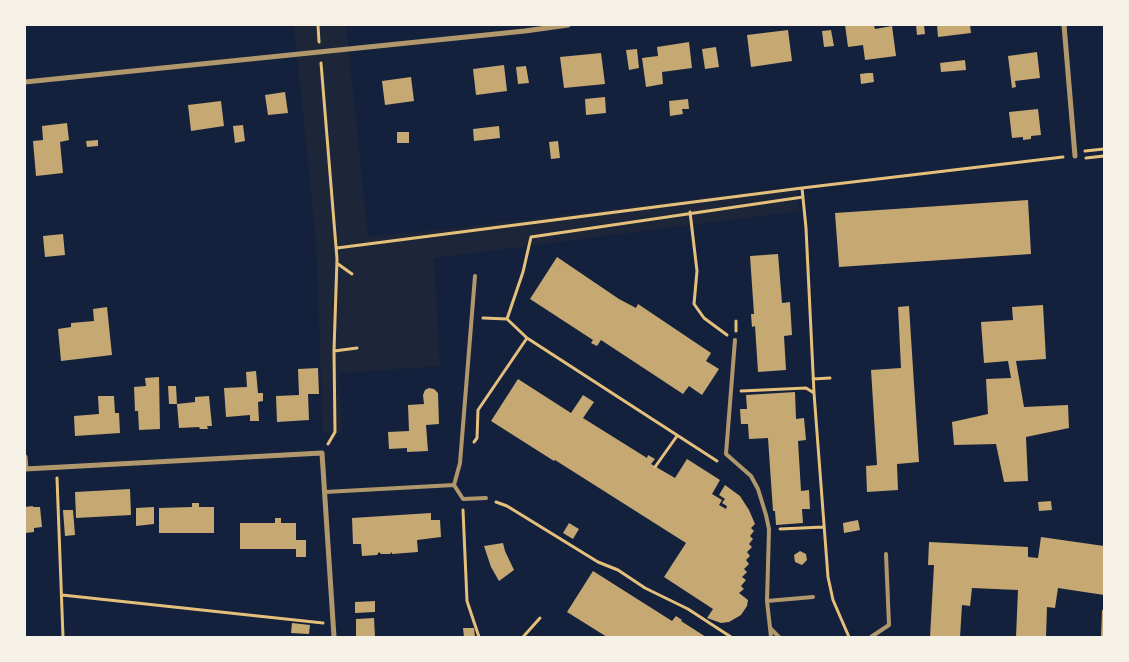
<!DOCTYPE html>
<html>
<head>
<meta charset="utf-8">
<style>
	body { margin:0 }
	#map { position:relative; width:1129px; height:662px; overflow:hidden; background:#14213d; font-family:Arial,sans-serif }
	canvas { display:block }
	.frame { position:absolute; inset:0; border:26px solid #f6f1e7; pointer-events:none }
</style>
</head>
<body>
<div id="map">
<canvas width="1129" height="662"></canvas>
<div class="frame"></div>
</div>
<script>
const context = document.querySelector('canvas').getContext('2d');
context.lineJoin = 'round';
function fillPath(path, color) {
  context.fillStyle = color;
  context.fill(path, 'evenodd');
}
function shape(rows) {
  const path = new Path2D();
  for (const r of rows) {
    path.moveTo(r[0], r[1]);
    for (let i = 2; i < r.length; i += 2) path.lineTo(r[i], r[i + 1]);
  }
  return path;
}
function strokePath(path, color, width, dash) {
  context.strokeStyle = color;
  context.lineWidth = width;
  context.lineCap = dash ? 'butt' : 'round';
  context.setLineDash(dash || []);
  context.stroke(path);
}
fillPath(shape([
	[294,25,346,25,368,237,438,230,796,187,799,211,434,258,440,366,339,373,342,434,323,433,316,243]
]), '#1d2539');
fillPath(shape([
	[845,25,874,25,875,29,892,26,896,56,865,60,863,45,848,47],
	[916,25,924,25,925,34,917,35],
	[937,25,970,25,971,33,938,37],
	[788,30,792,61,751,67,747,35],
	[831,30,834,46,824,47,822,31],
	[689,42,692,68,662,72,663,84,646,87,642,58,658,56,657,47],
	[716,47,719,67,705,69,702,49],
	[637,49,639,68,629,70,626,50],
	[1037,52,1040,78,1015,81,1016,87,1012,88,1008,56],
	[601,53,605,84,564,88,560,57],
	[965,60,966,70,941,72,940,63],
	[504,65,507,91,476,95,473,69],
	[526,66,529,83,518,84,516,67],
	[867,73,873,73,874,82,861,84,860,74],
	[411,77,414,101,385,105,382,81],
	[285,92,288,113,268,115,265,95],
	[605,97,606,113,586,115,585,99],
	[688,99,689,109,682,109,683,114,670,116,669,101],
	[221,101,224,126,191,131,188,105],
	[1038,109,1041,135,1031,136,1031,139,1023,140,1023,137,1012,138,1009,112],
	[67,123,69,140,60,142,63,173,36,176,33,141,43,140,42,126],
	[243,125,245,141,235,143,233,126],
	[499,126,500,138,474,141,473,129],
	[397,132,409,132,409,143,397,143],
	[98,140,98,146,87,147,86,141],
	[558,141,560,158,551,159,549,142],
	[1028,200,1031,254,839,267,835,213],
	[63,234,65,255,45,257,43,236],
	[778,254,782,303,790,302,792,335,784,336,786,370,758,372,755,326,752,327,751,314,754,314,750,256],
	[557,257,619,299,636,308,638,304,711,353,706,361,719,369,702,395,689,386,683,394,601,340,597,346,591,343,593,340,530,299],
	[1043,305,1046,359,1016,361,1024,407,1068,405,1069,428,1026,437,1028,481,1004,482,996,444,954,445,952,422,988,414,986,379,1011,378,1008,361,984,363,981,322,1013,320,1012,307],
	[909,306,919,462,897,464,898,490,867,492,866,466,877,465,871,370,901,368,898,307],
	[107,307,112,355,61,361,58,329,71,327,71,323,94,321,93,309],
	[318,368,319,394,308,394,309,420,277,422,276,396,299,395,298,369],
	[256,371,258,393,263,393,263,401,258,402,259,421,250,421,250,415,226,417,224,388,247,387,246,372],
	[159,377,160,429,139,430,138,411,135,411,134,387,146,386,145,378],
	[518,379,571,413,583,395,594,402,583,418,647,458,648,455,655,459,651,464,675,478,687,459,720,480,712,494,722,500,719,505,726,509,727,506,722,503,725,499,719,495,725,485,740,496,749,510,755,524,751,528,754,531,750,536,753,539,749,544,752,547,747,552,750,556,746,560,749,564,744,569,747,572,742,577,746,580,741,586,744,589,739,593,748,600,747,606,741,615,729,622,721,623,707,618,713,609,664,577,686,543,555,460,554,461,491,421],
	[168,386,176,386,177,404,195,402,195,397,209,396,212,426,207,426,208,429,200,429,199,427,179,428,177,404,169,404],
	[429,388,434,389,438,393,439,424,426,425,428,451,407,452,407,448,389,449,388,432,409,431,408,405,424,404,423,395,425,390],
	[795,392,796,419,804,418,806,440,798,441,801,491,809,490,810,509,802,509,803,523,776,525,775,511,773,511,768,438,749,439,748,424,741,424,740,409,747,409,746,395],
	[98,396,114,396,115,413,119,413,120,433,75,436,74,416,99,414],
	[130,489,131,515,76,518,75,492],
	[1051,501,1052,510,1039,511,1038,502],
	[192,503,199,503,199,507,214,507,214,533,159,533,159,508,192,507],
	[33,506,33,507,40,507,42,527,34,528,34,532,25,533,25,507],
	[154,507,154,524,136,526,136,508],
	[63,510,73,510,75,535,65,536],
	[431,513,431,520,440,520,441,537,417,540,418,552,392,554,392,552,390,554,381,554,379,552,377,555,362,556,361,544,353,544,352,518],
	[275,518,281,518,281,523,296,523,296,540,306,540,306,557,296,557,296,549,240,549,240,523,275,523],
	[858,520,860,530,844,533,843,523],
	[569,523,579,529,573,539,563,533],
	[1041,537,1104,546,1104,595,1058,588,1055,608,1047,607,1046,637,1016,637,1018,590,972,588,970,606,962,605,960,637,930,637,934,565,928,565,929,542,1028,547,1028,557,1038,558],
	[503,543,505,551,514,570,499,581,491,567,484,546],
	[800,551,806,554,807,560,802,565,795,562,794,555],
	[593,571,672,621,676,616,682,620,681,621,706,637,607,637,567,612],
	[375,601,375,612,355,613,355,602],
	[1102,610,1104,610,1104,637,1101,637],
	[374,618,375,637,356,637,356,619],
	[292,623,310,625,309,634,291,633],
	[463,628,474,628,475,637,464,637]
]), '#c6a872');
strokePath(shape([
	[318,25,319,42],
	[321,63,337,259,334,351,335,432,328,444],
	[1085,151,1104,149],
	[1086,158,1104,156],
	[802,188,806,228,814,393,828,577,833,600,849,637],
	[690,212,697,271,694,304,704,318,727,335],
	[337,248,802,188,1063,157],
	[338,264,352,274],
	[483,318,507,319,523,272,531,237,803,197],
	[507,319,527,338,717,461],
	[736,331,736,321],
	[334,351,357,348],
	[813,379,830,378],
	[741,391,806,388,814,393],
	[474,442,477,438,478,410,527,338],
	[655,467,677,436],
	[57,478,63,637],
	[496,502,507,506,598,562,618,570,645,588,688,609,731,637],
	[463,510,467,601,479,637],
	[780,529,824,527],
	[62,595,323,623],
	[523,637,540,618]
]), '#e5c07b', 3);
strokePath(shape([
	[475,276,460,463,454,485,463,499,486,498],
	[735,340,726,454,751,476,758,489,766,515,769,529,767,601,771,637],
	[325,492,454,485],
	[767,601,813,597],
	[770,628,779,637],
	[871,637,889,625,886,554]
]), '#b1986c', 4);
strokePath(shape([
	[1064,25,1075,156],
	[25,82,525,31,568,25],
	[25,457,26,469],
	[25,469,322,453,334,637]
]), '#b1986c', 5);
</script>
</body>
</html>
